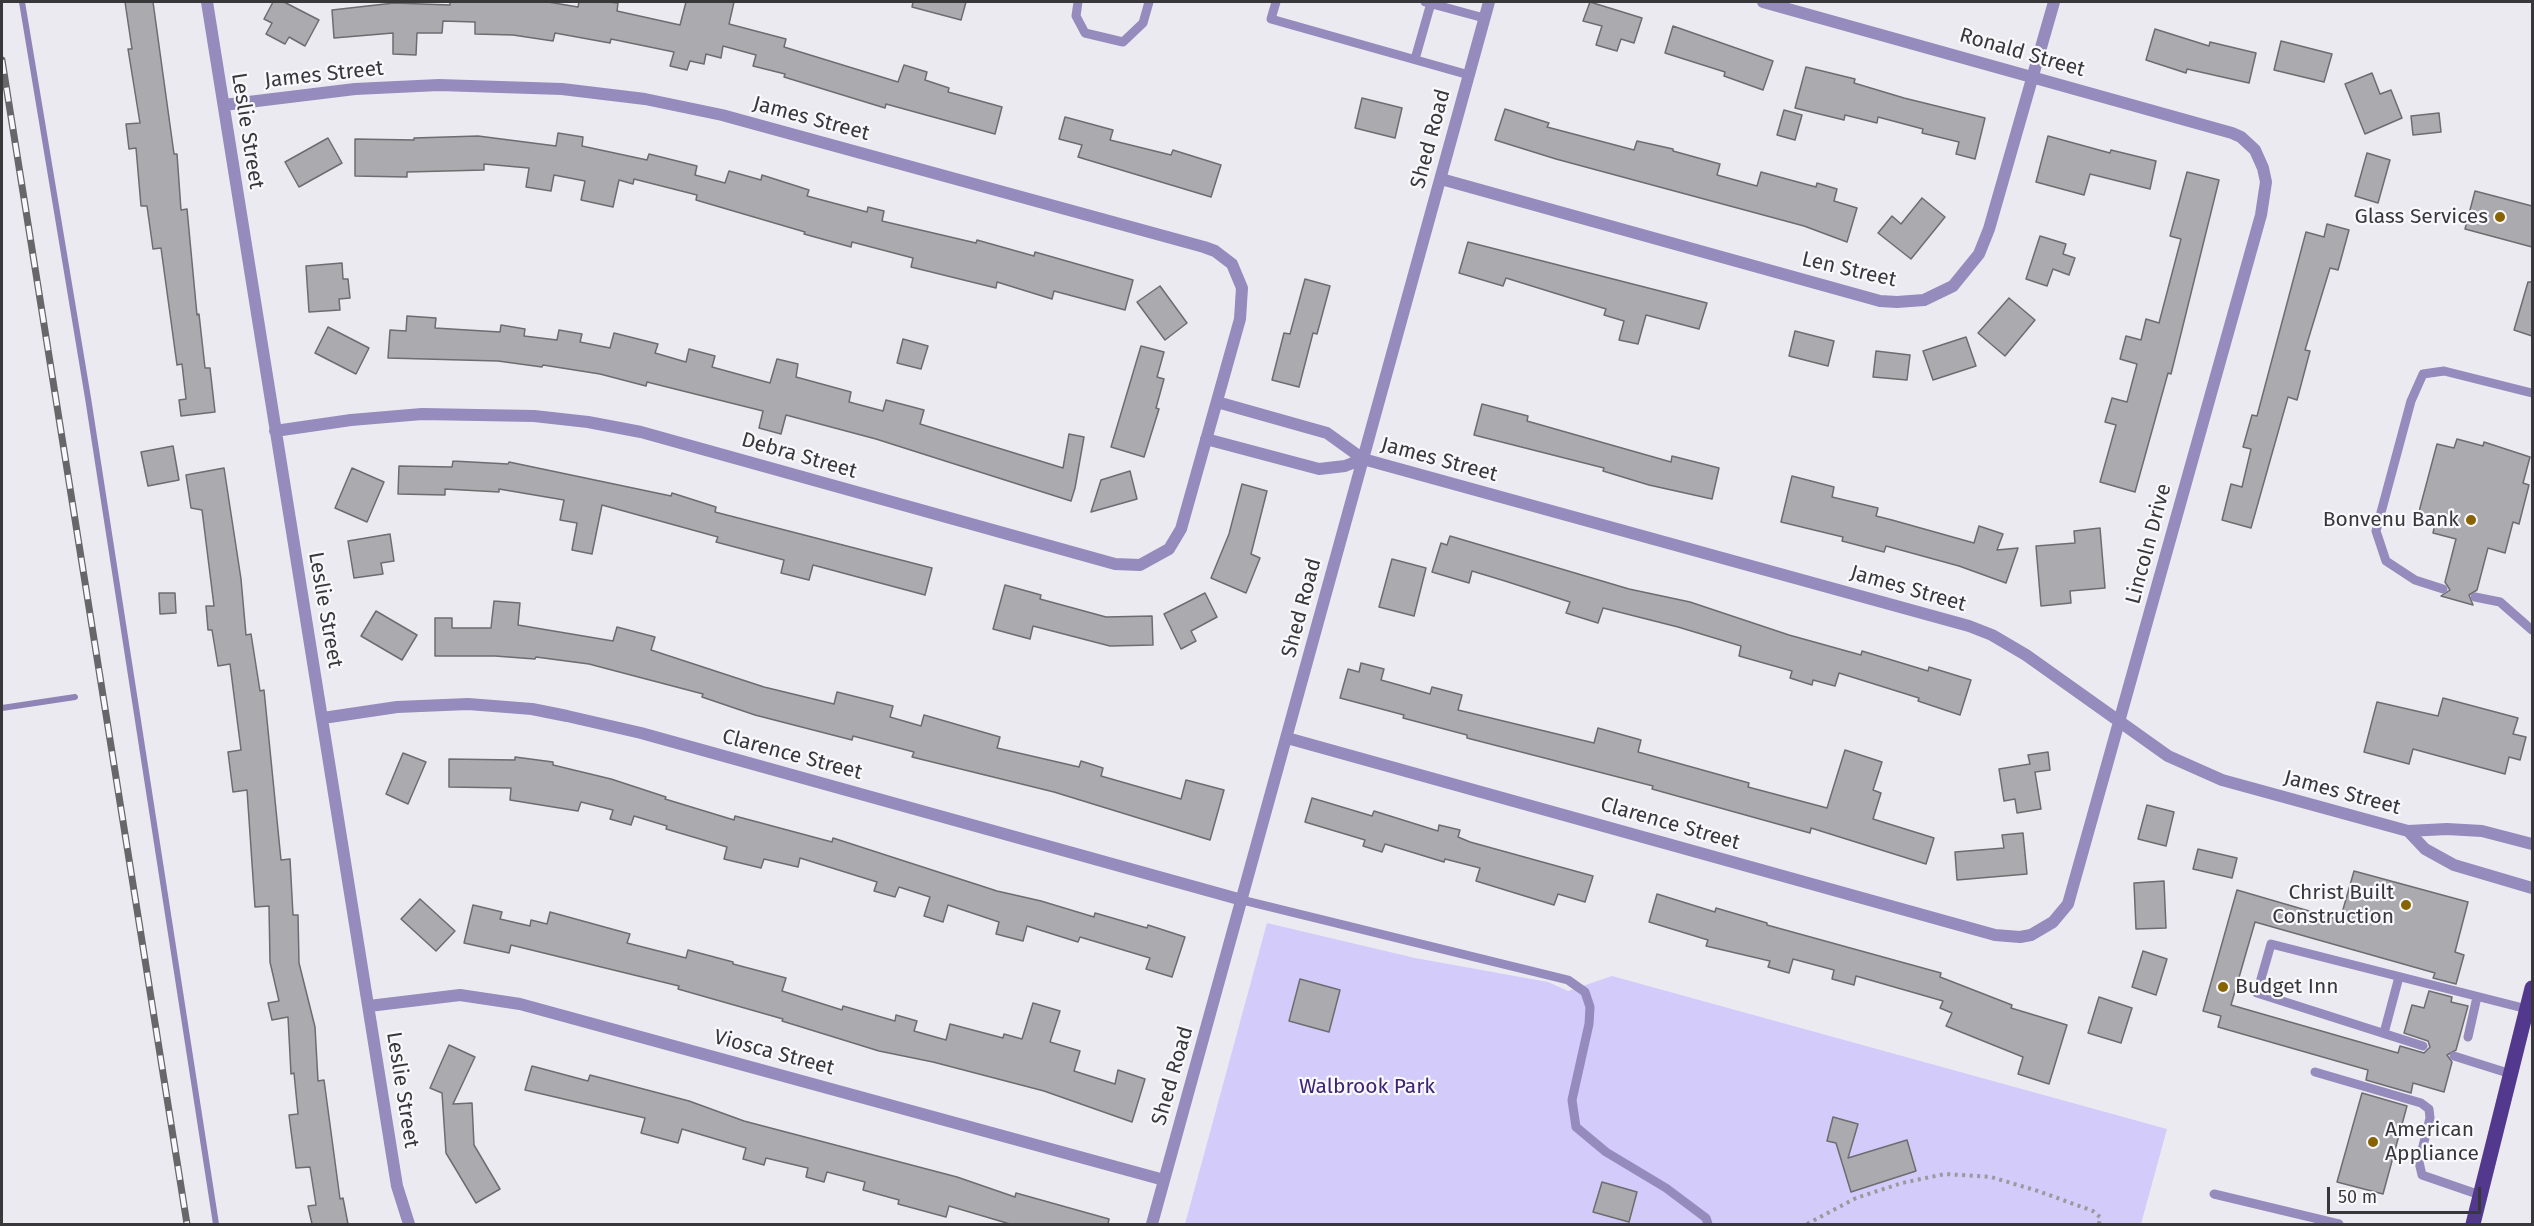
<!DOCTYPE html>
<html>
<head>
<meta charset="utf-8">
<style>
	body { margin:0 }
	#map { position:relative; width:2534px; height:1226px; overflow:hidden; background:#ebeaf0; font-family:"Fira Sans",sans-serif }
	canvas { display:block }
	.frame { position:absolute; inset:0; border:3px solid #38383a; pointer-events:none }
	.scale { position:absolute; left:2327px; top:1187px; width:154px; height:27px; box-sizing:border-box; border:3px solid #38383a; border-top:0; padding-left:8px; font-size:18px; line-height:21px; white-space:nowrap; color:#38383a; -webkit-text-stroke:4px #f8f8fd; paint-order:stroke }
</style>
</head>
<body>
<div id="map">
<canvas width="2534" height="1226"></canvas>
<div class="frame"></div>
<div class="scale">50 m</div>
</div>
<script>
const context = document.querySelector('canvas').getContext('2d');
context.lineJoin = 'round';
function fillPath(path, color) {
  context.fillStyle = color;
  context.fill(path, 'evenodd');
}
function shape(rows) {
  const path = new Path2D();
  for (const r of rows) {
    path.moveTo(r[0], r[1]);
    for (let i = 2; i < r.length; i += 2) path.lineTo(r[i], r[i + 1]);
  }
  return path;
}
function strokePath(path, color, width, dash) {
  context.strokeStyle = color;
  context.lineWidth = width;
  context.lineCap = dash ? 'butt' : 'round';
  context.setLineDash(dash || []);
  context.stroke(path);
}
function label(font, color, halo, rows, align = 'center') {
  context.font = font + ' "Fira Sans",sans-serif';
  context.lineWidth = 4.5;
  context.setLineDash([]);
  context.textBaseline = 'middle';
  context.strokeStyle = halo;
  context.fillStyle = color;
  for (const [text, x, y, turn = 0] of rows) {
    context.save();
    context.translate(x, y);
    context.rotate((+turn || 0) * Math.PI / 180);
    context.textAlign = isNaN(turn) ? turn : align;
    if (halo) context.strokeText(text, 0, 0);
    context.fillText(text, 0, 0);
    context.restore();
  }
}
fillPath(shape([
	[1267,923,1415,958,1548,982,1568,991,1612,976,2167,1129,2141,1224,1185,1224]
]), '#d3cbfa');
strokePath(shape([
	[22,2,88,398,216,1224],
	[2,708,75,697]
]), '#8e84b5', 6);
const building = shape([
	[125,2,153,2,174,154,177,154,181,210,187,209,197,315,199,314,205,368,210,368,215,412,181,416,179,400,186,399,182,364,177,365,161,248,153,249,147,206,141,206,136,148,129,149,126,124,140,123,128,49,132,49,125,2],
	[273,2,284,2,319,20,305,46,289,37,285,44,266,34,272,23,264,19,273,2],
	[450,2,548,2,578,7,579,2,608,2,618,3,617,11,680,25,686,2,734,2,729,24,786,39,784,47,898,82,904,65,927,72,925,80,949,88,948,92,1002,107,995,134,886,104,885,108,784,77,785,74,753,66,756,55,723,46,721,58,706,54,704,64,690,61,687,70,670,66,674,52,611,39,610,43,555,33,553,41,513,35,475,34,475,22,443,21,442,33,417,33,416,55,393,54,393,33,334,38,332,10,394,3,450,5,450,2],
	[913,2,966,2,961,20,912,7,913,2],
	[1590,2,1642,18,1634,43,1621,39,1617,51,1596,45,1602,26,1583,21,1590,2],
	[1673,26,1773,61,1763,90,1724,76,1725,72,1665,53,1673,26],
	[2155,29,2209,46,2210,42,2256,53,2249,83,2187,69,2186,73,2146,60,2155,29],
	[2281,41,2332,54,2324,82,2274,70,2281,41],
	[1806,67,1855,79,1854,83,1904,98,1985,118,1975,159,1956,154,1959,142,1922,133,1923,129,1878,117,1877,123,1845,115,1844,120,1795,108,1806,67],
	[2372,73,2380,94,2391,90,2402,118,2365,134,2345,84,2372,73],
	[1362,98,1402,108,1395,138,1355,128,1362,98],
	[1505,109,1549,123,1547,127,1634,150,1637,141,1673,149,1673,151,1720,164,1717,175,1757,186,1761,172,1816,187,1817,183,1837,189,1834,201,1857,208,1847,242,1804,226,1556,159,1495,140,1505,109],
	[1784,110,1802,115,1795,140,1777,135,1784,110],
	[2439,113,2441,132,2413,135,2411,116,2439,113],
	[1065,117,1113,130,1110,140,1171,155,1173,150,1221,165,1211,197,1078,157,1082,145,1059,139,1065,117],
	[558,133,583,137,582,146,647,160,649,154,697,166,695,175,725,183,729,171,761,180,762,175,809,190,807,196,867,212,868,207,884,211,882,221,976,243,977,240,1034,256,1035,252,1133,280,1125,310,1054,291,1052,299,997,282,996,288,911,267,913,258,852,242,851,247,804,234,805,232,696,200,697,195,634,179,633,184,619,180,613,207,581,200,585,181,554,175,551,191,526,187,529,168,484,164,484,170,407,172,407,177,355,176,355,139,414,140,414,138,478,136,556,146,558,133],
	[2048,136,2110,153,2111,150,2156,161,2150,189,2090,174,2084,195,2036,182,2048,136],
	[328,138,342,163,299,187,285,162,328,138],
	[2367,153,2390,160,2378,203,2355,196,2367,153],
	[2187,172,2219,180,2171,374,2168,373,2135,492,2100,482,2116,425,2105,422,2112,398,2127,402,2137,364,2120,359,2126,336,2141,340,2146,319,2159,323,2181,239,2170,236,2187,172],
	[2475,191,2532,206,2532,247,2465,229,2475,191],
	[1922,198,1945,217,1911,259,1878,233,1892,216,1901,224,1922,198],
	[2327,224,2349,230,2338,270,2330,268,2305,350,2310,351,2297,400,2288,397,2251,528,2222,520,2231,484,2242,487,2251,449,2243,447,2252,415,2257,416,2306,232,2324,237,2327,224],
	[2040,236,2066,244,2063,254,2075,258,2069,275,2053,269,2047,286,2026,279,2040,236],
	[1468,242,1707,303,1699,329,1646,315,1638,344,1619,340,1624,321,1604,315,1606,309,1506,278,1503,286,1459,273,1468,242],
	[342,263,343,279,348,279,350,298,339,299,340,310,309,312,306,266,342,263],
	[1305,279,1330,286,1317,334,1313,333,1299,387,1272,380,1284,333,1290,334,1305,279],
	[2528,282,2532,282,2532,336,2514,330,2528,282],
	[1160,286,1187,323,1165,340,1137,302,1160,286],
	[2009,298,2035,320,2005,356,1978,333,2009,298],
	[407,316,436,318,435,328,500,332,501,325,525,329,524,336,557,340,559,330,582,334,580,342,610,348,614,333,658,344,655,353,686,362,689,349,715,356,712,367,770,383,777,359,798,364,796,377,851,392,849,402,883,411,886,400,924,410,920,424,1063,468,1069,434,1084,437,1075,488,1071,501,876,439,786,415,781,434,759,428,763,411,647,382,646,386,600,374,543,365,542,367,498,361,388,358,390,330,406,331,407,316],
	[328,327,369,348,356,374,315,353,328,327],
	[1795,331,1834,341,1828,366,1789,356,1795,331],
	[1966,337,1976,366,1933,380,1923,351,1966,337],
	[903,339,928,346,921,369,897,363,903,339],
	[1141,346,1164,352,1157,377,1164,379,1156,408,1159,409,1144,457,1111,447,1141,346],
	[1876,351,1910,355,1907,380,1873,377,1876,351],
	[1482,404,1528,416,1527,421,1671,462,1672,456,1719,468,1712,499,1649,485,1603,471,1604,468,1474,435,1482,404],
	[2457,439,2483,446,2484,442,2530,457,2523,483,2529,485,2519,524,2513,522,2505,553,2488,548,2477,590,2469,595,2473,605,2441,596,2450,590,2445,582,2456,539,2433,533,2435,524,2417,519,2437,444,2454,448,2457,439],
	[173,446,179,480,148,486,141,452,173,446],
	[453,461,508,464,509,462,671,496,672,493,716,507,715,512,932,568,925,595,813,565,809,580,781,573,784,560,716,542,718,537,602,505,592,554,572,550,577,523,560,520,564,500,499,489,499,492,445,489,445,495,398,494,399,466,452,467,453,461],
	[224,468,241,579,246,635,251,634,260,691,264,690,281,860,290,859,293,915,298,915,299,963,315,1027,318,1081,324,1080,340,1199,343,1198,348,1224,312,1224,308,1206,316,1205,310,1167,296,1168,291,1131,289,1115,298,1114,294,1073,291,1074,288,1017,272,1020,268,1003,279,1001,270,962,269,906,255,907,247,790,233,792,228,752,241,750,230,664,218,666,212,630,208,630,206,606,214,606,202,510,191,508,186,475,224,468],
	[352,468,384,482,367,522,335,508,352,468],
	[1130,471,1137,499,1091,512,1101,480,1130,471],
	[1792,476,1834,487,1832,497,1878,508,1876,516,1892,520,1974,543,1979,526,2003,534,1997,550,2018,548,2006,583,1959,566,1886,546,1884,552,1842,541,1843,537,1781,522,1792,476],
	[1242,484,1267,491,1251,554,1260,558,1246,593,1211,578,1229,534,1242,484],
	[2100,528,2105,588,2070,591,2071,603,2041,606,2036,546,2075,543,2074,531,2100,528],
	[390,534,394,561,381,563,383,574,354,578,348,541,390,534],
	[1450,536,1629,589,1690,602,1789,635,1861,655,1862,651,1928,671,1929,667,1971,680,1960,715,1918,701,1919,698,1839,673,1835,686,1813,680,1812,685,1790,678,1792,671,1739,656,1741,646,1678,627,1603,608,1598,623,1566,613,1570,602,1505,581,1472,571,1469,583,1432,572,1441,543,1447,545,1450,536],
	[1392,559,1426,568,1414,616,1379,607,1392,559],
	[1005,585,1041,595,1040,599,1106,617,1152,616,1153,645,1110,646,1033,626,1030,639,993,629,1005,585],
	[159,593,175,593,176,613,160,614,159,593],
	[1205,593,1217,617,1191,631,1196,641,1181,649,1164,614,1205,593],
	[494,601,520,603,518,625,613,641,617,627,655,637,651,650,764,687,834,704,837,692,893,706,890,717,921,726,924,715,1000,737,997,748,1079,767,1081,761,1103,768,1101,776,1181,799,1186,780,1224,790,1210,840,1054,792,912,757,914,752,853,736,852,740,755,715,702,697,703,694,589,664,536,657,535,659,495,656,435,656,435,618,452,618,452,628,491,628,494,601],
	[376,611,417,635,402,660,361,636,376,611],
	[1361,663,1384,669,1381,680,1399,685,1430,694,1432,687,1462,695,1458,710,1594,743,1598,728,1641,740,1638,752,1749,783,1748,787,1827,808,1845,750,1882,762,1873,790,1881,793,1873,819,1934,838,1926,864,1811,828,1810,833,1652,789,1653,786,1467,738,1467,735,1403,718,1404,715,1340,698,1348,669,1359,672,1361,663],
	[2443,698,2518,718,2513,734,2526,737,2520,760,2509,757,2505,774,2413,749,2409,764,2364,752,2377,702,2438,716,2443,698],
	[2048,752,2050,770,2035,772,2041,809,2017,813,2015,799,2004,801,1999,769,2030,764,2028,755,2048,752],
	[403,753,426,762,408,804,386,794,403,753],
	[515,757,553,762,553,765,611,779,666,797,665,799,734,820,735,816,832,842,833,838,997,891,1041,901,1094,917,1095,913,1147,928,1148,925,1185,937,1172,977,1146,969,1150,958,1080,937,1078,942,1027,926,1023,941,996,934,999,922,948,905,943,922,924,916,930,897,899,887,895,897,874,891,877,882,800,858,798,867,764,859,761,868,724,859,727,847,666,829,667,826,634,816,631,825,610,819,613,810,581,802,578,811,510,800,511,788,449,787,449,759,515,760,515,757],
	[1312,798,1372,816,1374,811,1438,831,1439,825,1460,830,1458,837,1470,842,1593,876,1585,902,1558,894,1554,905,1476,881,1480,868,1445,859,1444,862,1385,844,1382,852,1363,846,1365,840,1305,822,1312,798],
	[2147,805,2174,812,2166,846,2138,839,2147,805],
	[2023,833,2027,874,1957,880,1955,852,2004,848,2002,835,2023,833],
	[2198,849,2237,858,2232,878,2193,869,2198,849],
	[2354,871,2468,902,2455,952,2464,955,2456,984,2433,978,2435,973,2255,922,2231,1005,2398,1053,2400,1046,2424,1053,2430,1047,2428,1041,2404,1033,2412,1005,2424,1008,2429,991,2452,997,2451,1002,2468,1006,2456,1050,2447,1055,2452,1062,2444,1092,2413,1083,2411,1093,2366,1080,2368,1070,2218,1027,2221,1016,2203,1011,2237,890,2340,920,2354,871],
	[2164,881,2166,928,2136,929,2134,883,2164,881],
	[1657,894,1715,912,1716,908,1767,923,1767,925,1941,973,1940,977,2012,1005,2011,1008,2067,1025,2049,1084,2018,1074,2023,1057,1946,1026,1952,1013,1940,1008,1943,1001,1856,976,1854,985,1832,979,1834,970,1793,959,1789,973,1768,967,1770,961,1706,946,1708,940,1649,922,1657,894],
	[420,899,455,931,436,951,401,919,420,899],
	[473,905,502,912,500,919,530,926,531,920,547,924,550,912,630,934,627,943,686,958,688,950,733,962,733,964,786,978,782,991,842,1010,843,1006,895,1021,896,1015,917,1021,914,1031,946,1040,950,1024,1003,1038,1004,1034,1022,1039,1033,1003,1060,1011,1050,1042,1080,1051,1074,1071,1115,1084,1118,1070,1145,1079,1132,1122,1044,1091,933,1062,879,1051,782,1021,783,1019,678,989,679,986,511,945,509,953,464,943,473,905],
	[2143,951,2167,959,2156,995,2132,987,2143,951],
	[1300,979,1340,990,1329,1032,1289,1021,1300,979],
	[2099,997,2132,1008,2121,1043,2088,1033,2099,997],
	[449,1045,475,1057,453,1104,472,1103,474,1145,500,1189,476,1203,446,1153,442,1093,430,1088,449,1045],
	[532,1066,588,1081,590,1075,689,1101,744,1121,957,1177,1015,1197,1016,1193,1109,1219,1108,1224,1010,1224,949,1206,946,1217,898,1204,899,1200,863,1190,865,1182,827,1172,824,1182,806,1177,808,1168,766,1158,764,1165,743,1159,746,1148,682,1129,678,1143,641,1133,645,1118,525,1090,532,1066],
	[2362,1093,2407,1106,2383,1194,2337,1182,2362,1093],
	[1833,1117,1858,1124,1848,1158,1907,1140,1916,1171,1851,1192,1836,1143,1827,1141,1833,1117],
	[1602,1182,1637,1192,1629,1222,1593,1212,1602,1182]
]);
fillPath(building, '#abaaaf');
strokePath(building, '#6d6c71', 1.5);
strokePath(shape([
	[1807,1224,1856,1198,1902,1183,1945,1174,1991,1177,2038,1191,2093,1211,2100,1217,2099,1224]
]), '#9a999e', 4, [3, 4.5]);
strokePath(shape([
	[1078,2,1076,16,1085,33,1123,42,1143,23,1149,2],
	[1276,2,1271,19,1469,75],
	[1425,2,1484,18],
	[1415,59,1431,3],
	[2443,589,2415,580,2386,561,2376,531,2411,401,2423,374,2444,371,2532,393],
	[2475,597,2500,602,2532,630],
	[1242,900,1568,980,1585,992,1590,1007,1589,1024,1572,1100,1576,1127,1606,1152,1666,1188,1706,1218,1708,1224],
	[2384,1033,2399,977],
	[2468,1037,2477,997],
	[2423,1046,2257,993,2271,944,2527,1009],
	[2454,1056,2511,1074],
	[2315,1072,2421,1103,2429,1109,2430,1118,2419,1162,2422,1175,2480,1195],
	[2214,1194,2339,1224]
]), '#958bbc', 9);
strokePath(shape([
	[207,2,397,1186,409,1224],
	[224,105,355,89,439,85,562,89,645,99,722,115,1204,247,1215,251,1232,264,1242,288,1240,319,1181,529,1169,549,1140,565,1115,564,641,432,588,422,534,416,422,414,351,420,275,431],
	[1441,179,1880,301,1897,302,1924,300,1953,286,1979,254,1989,229,2054,2],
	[1217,402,1327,433,1363,459,1969,626,1992,635,2026,655,2168,756,2222,780,2408,831,2447,829,2482,831,2532,844],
	[1206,439,1319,469,1345,466,1363,459],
	[323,718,397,707,468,704,532,709,567,716,641,733,1242,900],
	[1287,738,1995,935,2020,937,2031,935,2053,922,2068,904,2261,215,2266,182,2263,168,2255,150,2241,137,2232,133,1763,2],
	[2408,831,2425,849,2454,865,2532,888],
	[369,1006,460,995,520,1004,1164,1180],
	[1152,1224,1489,2]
]), '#958bbc', 12);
strokePath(shape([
	[2473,1224,2532,988]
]), '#52398e', 15);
const rail = shape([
	[2,60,187,1224]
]);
strokePath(rail, '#67676a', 7);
strokePath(rail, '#f8f8fd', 4.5, [14]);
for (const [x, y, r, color] of [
	[2500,217,6,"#886300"],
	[2471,520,6,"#886300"],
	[2406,905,6,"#886300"],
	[2223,987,6,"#886300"],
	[2373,1142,6,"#886300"]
]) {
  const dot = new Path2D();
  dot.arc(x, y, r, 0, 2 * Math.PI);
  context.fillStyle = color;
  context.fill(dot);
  strokePath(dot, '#f8f8fd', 2);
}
label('21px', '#38383a', '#f8f8fd', [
	["Ronald Street",2022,53,16],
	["James Street",324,75,-6],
	["James Street",811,119,15],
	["Leslie Street",247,131,81],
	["Shed Road",1431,139,-75],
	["Len Street",1849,270,13],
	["Debra Street",799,456,16],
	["James Street",1439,460,15],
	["Lincoln Drive",2149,544,-75],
	["James Street",1908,589,16],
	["Shed Road",1302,608,-75],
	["Leslie Street",325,610,80],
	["Clarence Street",792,755,15],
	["James Street",2342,793,15],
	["Clarence Street",1670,824,16],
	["Viosca Street",774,1053,15],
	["Shed Road",1173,1076,-74],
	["Leslie Street",402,1090,81]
]);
label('21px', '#38383a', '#f8f8fd', [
	["Glass Services",2488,217],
	["Bonvenu Bank",2459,520],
	["Christ Built",2394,893],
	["Construction",2394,917],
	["Budget Inn",2235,987,"left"],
	["American",2385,1130,"left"],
	["Appliance",2385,1154,"left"]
], 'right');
label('21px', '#3e2474', '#f8f8fd', [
	["Walbrook Park",1367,1087]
]);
</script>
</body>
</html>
